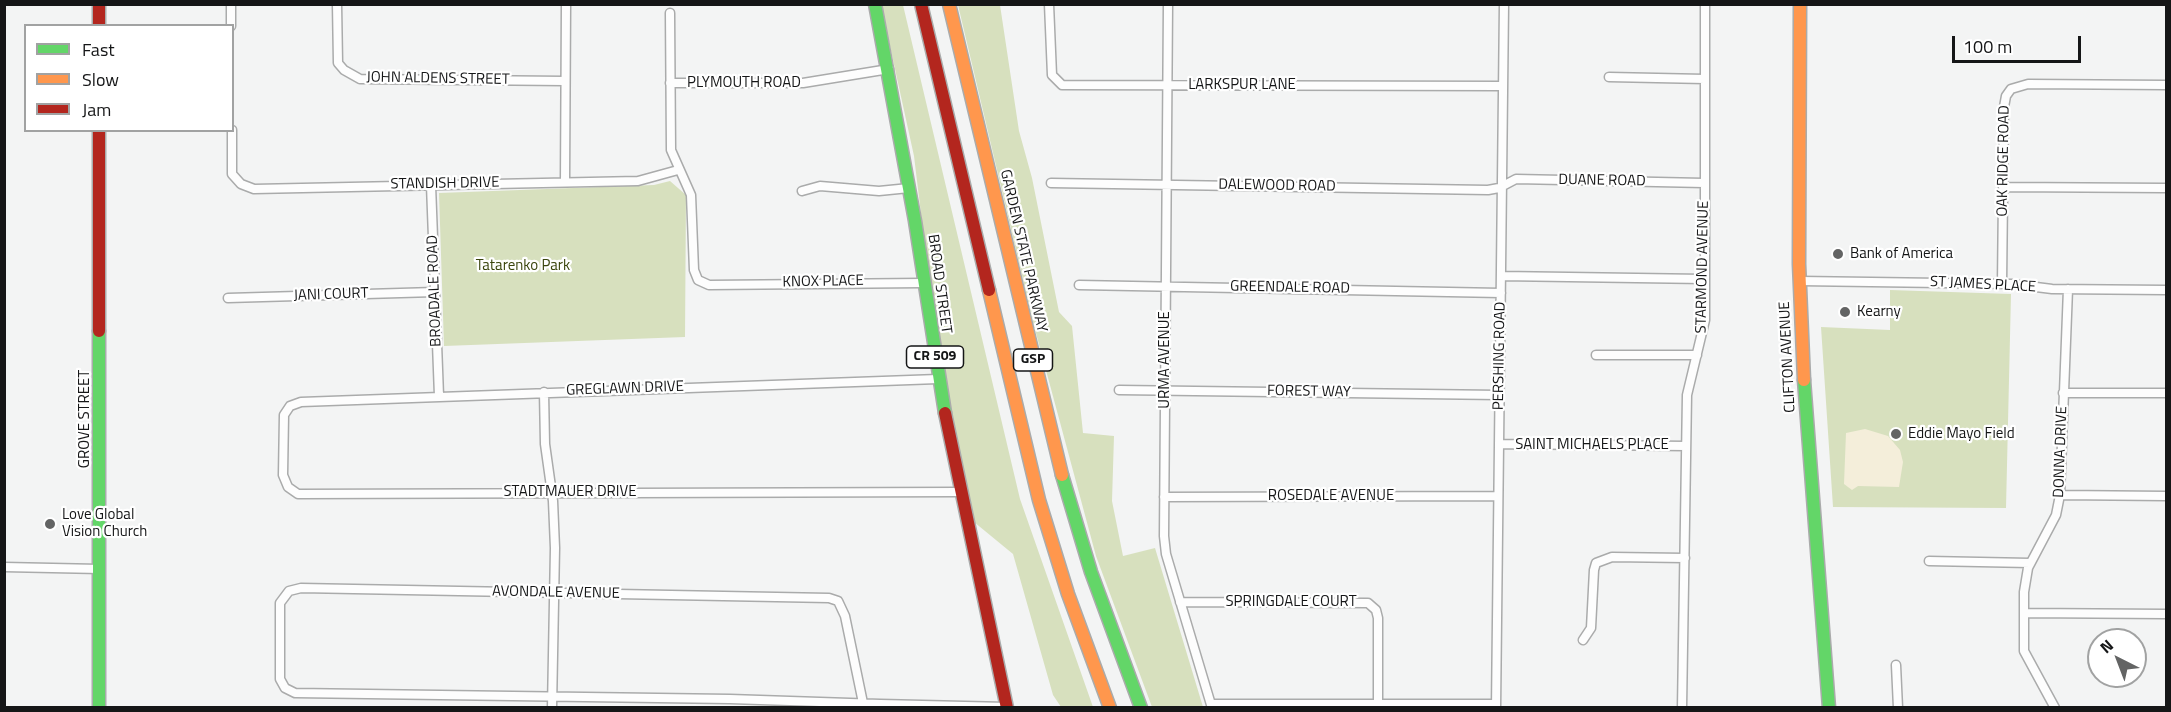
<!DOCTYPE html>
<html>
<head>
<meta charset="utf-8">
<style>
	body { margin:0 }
	#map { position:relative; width:2171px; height:712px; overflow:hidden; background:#f3f4f4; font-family:"Titillium Web",sans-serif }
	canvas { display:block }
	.frame { position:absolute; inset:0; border:6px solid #151617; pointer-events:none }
	.legend { position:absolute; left:24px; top:24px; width:210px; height:108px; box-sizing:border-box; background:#fff; border:2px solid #a1a2a2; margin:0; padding:8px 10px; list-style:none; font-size:18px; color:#151617 }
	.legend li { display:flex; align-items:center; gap:12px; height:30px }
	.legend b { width:30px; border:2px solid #a1a2a2 }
	.north { position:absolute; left:2087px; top:628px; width:60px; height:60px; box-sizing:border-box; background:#fff; border:2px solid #a1a2a2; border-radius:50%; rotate:318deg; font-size:16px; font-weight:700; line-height:24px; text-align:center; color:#151617 }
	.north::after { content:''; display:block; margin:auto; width:21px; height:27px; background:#636464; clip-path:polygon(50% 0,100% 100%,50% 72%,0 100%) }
	.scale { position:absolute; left:1952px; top:36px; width:129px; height:27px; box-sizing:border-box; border:3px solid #151617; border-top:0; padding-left:8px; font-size:18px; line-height:21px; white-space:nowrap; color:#151617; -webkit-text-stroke:4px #fff; paint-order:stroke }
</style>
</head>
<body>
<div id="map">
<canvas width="2171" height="712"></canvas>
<div class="frame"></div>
<ul class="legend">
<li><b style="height:8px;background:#63d668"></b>Fast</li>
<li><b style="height:8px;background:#ff974d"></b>Slow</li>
<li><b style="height:8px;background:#b3261e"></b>Jam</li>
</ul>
<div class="north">N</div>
<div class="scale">100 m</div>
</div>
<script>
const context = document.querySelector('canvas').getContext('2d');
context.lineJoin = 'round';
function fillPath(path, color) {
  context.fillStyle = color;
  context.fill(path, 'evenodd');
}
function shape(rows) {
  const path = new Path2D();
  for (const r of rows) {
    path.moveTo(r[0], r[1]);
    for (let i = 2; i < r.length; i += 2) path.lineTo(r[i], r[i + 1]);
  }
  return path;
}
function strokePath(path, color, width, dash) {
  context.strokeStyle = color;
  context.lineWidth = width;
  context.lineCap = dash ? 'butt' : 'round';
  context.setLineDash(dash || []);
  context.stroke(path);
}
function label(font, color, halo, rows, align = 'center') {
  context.font = font + ' "Titillium Web",sans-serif';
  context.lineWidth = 4.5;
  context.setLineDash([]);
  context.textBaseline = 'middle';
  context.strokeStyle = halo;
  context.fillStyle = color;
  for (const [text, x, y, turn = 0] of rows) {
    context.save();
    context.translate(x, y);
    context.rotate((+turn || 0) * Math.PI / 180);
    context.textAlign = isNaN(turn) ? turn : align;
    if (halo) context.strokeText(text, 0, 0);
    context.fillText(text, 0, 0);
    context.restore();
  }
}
fillPath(shape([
	[881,5,903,5,1020,499,1093,707,1061,707,1053,695,1013,554,974,522,951,418,933,313,914,156],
	[958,5,1000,5,1019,131,1032,178,1059,312,1072,326,1083,433,1114,436,1112,501,1123,556,1155,548,1203,707,1152,707,1096,556,1033,322],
	[670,181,686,195,685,337,444,346,439,193,654,185],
	[1890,290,2011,294,2006,508,1833,507,1821,327,1890,330]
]), '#d7e0be');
fillPath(shape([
	[1865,429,1888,436,1900,450,1903,462,1899,487,1858,486,1852,490,1844,484,1846,433]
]), '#f4eeda');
const street = shape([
	[231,4,231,26],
	[337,4,338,63,344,70,360,79,565,81],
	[1049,4,1052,75,1062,85,1503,86],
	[1168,4,1164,536,1166,554,1212,708],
	[670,13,671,150,691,195,694,270,698,280,709,285,923,283],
	[1609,77,1705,79],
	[670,83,803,83,889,69],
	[232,130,232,174,241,184,254,189,638,181,678,170],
	[565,182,566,4],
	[1051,183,1488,190,1499,188,1516,179,1704,183],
	[431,185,439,396],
	[2003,187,2166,188],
	[802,191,820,186,879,191,909,188],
	[1501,276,1704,279],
	[1800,281,2012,284,2052,289,2166,290],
	[2002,284,2004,107,2006,96,2011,89,2028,84,2166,85],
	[1079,285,1501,293],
	[228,298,435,292],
	[1596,355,1697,355],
	[938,379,301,402,290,406,284,415,283,475,288,487,298,494,961,492],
	[1119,390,1499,395],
	[544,392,545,444,553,501,555,548,552,708],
	[2063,393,2166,393],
	[1499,444,1686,446],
	[2060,495,2166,496],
	[1164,497,1498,496],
	[1929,561,2030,563],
	[4,567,100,569],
	[1180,602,1368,603,1376,610,1378,618,1378,704],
	[2024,613,2166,614],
	[1583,640,1591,628,1594,570,1596,563,1612,557,1685,558],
	[1896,665,1898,708],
	[863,703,845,616,838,601,829,598,301,588,289,591,280,603,280,679,285,688,295,693,730,699,880,704,1007,707],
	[1211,704,1496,704],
	[1496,708,1504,4],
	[1682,708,1687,395,1705,320,1705,4],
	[2055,708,2024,651,2024,592,2028,568,2056,515,2060,495,2068,289]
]);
const fast = shape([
	[875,4,915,221,945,413],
	[99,331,99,708],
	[1804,380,1829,708],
	[1062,475,1091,572,1141,708]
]);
const slow = shape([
	[949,4,1062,475],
	[1800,4,1799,264,1804,380],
	[989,290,1039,500,1068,594,1110,708]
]);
const jam = shape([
	[99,4,99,26],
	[921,4,989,290],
	[99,130,99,331],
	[945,413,1007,708]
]);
strokePath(street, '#aaabab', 11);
strokePath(fast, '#aaabab', 15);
strokePath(slow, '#aaabab', 15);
strokePath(jam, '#aaabab', 15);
strokePath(street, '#fdfdfd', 8);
strokePath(fast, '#63d668', 12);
strokePath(slow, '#ff974d', 12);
strokePath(jam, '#b3261e', 12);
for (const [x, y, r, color] of [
	[1838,254,6,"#636464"],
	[1845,312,6,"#636464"],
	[1896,434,6,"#636464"],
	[50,524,6,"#636464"]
]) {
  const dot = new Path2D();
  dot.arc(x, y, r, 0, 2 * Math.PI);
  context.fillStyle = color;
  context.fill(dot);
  strokePath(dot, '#fff', 2);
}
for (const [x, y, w] of [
	[935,357,57],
	[1033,360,39]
]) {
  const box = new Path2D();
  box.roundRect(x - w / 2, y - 11, w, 22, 4.5);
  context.fillStyle = '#fff';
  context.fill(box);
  strokePath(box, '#151617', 1.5);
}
label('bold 14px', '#151617', null, [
	["CR 509",935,357],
	["GSP",1033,360]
]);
label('15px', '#151617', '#fff', [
	["JOHN ALDENS STREET",438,79,1],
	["PLYMOUTH ROAD",744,83],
	["LARKSPUR LANE",1242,85],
	["OAK RIDGE ROAD",2004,161,-89],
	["DUANE ROAD",1602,181,1],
	["STANDISH DRIVE",445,184,-1],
	["DALEWOOD ROAD",1277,186,1],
	["GARDEN STATE PARKWAY",1023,251,77],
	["STARMOND AVENUE",1703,267,-89],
	["KNOX PLACE",823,282,-1],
	["BROAD STREET",939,284,82],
	["ST JAMES PLACE",1983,285,3],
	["GREENDALE ROAD",1290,288,1],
	["BROADALE ROAD",435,291,-92],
	["JANI COURT",331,295,-2],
	["PERSHING ROAD",1500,356,-89],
	["CLIFTON AVENUE",1788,357,-93],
	["URMA AVENUE",1165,360,-90],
	["GREGLAWN DRIVE",625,389,-2],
	["FOREST WAY",1309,392,1],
	["GROVE STREET",85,419,-90],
	["SAINT MICHAELS PLACE",1592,445],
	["DONNA DRIVE",2061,452,-88],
	["STADTMAUER DRIVE",570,492],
	["ROSEDALE AVENUE",1331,496],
	["AVONDALE AVENUE",556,593,1],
	["SPRINGDALE COURT",1291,602]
]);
label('15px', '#151617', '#fff', [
	["Bank of America",1850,254],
	["Kearny",1857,312],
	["Eddie Mayo Field",1908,434],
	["Love Global",62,515],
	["Vision Church",62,532]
], 'left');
label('15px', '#3a450d', '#fff', [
	["Tatarenko Park",523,266]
]);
</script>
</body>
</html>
